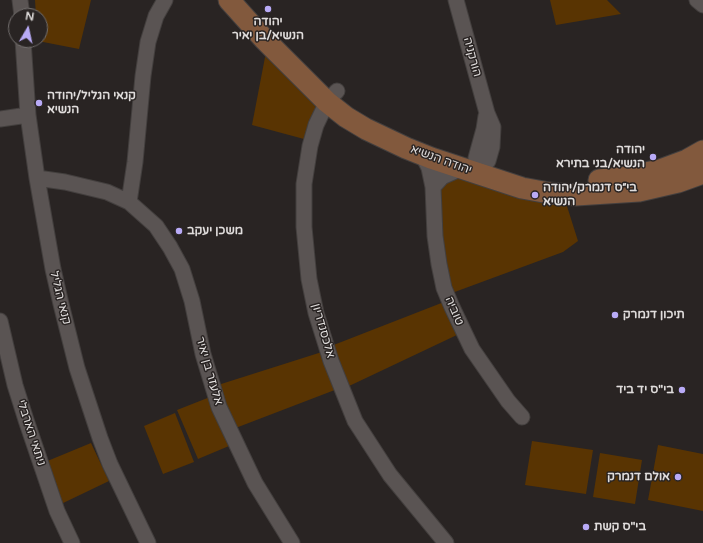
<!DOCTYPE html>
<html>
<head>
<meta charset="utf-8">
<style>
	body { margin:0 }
	#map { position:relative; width:703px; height:543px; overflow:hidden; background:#292423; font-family:"Varela Round",sans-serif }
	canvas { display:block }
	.north { position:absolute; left:8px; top:8px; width:40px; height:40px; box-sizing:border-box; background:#292423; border:1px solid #726e6d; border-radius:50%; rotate:9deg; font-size:11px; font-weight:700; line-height:16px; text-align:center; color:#e0dddc }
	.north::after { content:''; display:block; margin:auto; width:14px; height:18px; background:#b9abf7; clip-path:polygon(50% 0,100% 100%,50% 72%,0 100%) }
</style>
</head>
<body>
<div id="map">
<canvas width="703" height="543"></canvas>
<div class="north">N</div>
</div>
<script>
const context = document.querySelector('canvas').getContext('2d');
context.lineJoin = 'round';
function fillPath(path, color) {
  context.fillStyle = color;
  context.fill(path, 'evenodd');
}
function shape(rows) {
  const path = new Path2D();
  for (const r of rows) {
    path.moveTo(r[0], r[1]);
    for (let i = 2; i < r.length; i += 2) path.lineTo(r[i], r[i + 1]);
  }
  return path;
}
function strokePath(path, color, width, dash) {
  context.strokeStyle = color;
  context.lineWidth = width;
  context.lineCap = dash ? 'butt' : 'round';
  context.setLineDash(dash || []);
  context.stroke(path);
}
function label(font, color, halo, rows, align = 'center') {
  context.font = font + ' "Varela Round",Heebo,sans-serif';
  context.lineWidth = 3;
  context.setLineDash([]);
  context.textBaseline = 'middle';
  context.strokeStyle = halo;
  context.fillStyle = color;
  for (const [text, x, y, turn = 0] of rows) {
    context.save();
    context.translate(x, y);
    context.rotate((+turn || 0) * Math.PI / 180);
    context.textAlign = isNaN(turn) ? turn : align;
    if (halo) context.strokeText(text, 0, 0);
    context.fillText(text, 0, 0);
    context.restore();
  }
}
fillPath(shape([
	[35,0,91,0,79,49,38,41,40,40,40,16,36,16],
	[550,0,607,0,621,14,556,25],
	[266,52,319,108,304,139,252,125],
	[463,177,566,203,578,241,563,252,452,293,443,252,439,193,441,188,445,183,452,179],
	[444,302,459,334,347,387,331,346],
	[325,351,340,388,233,429,218,385],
	[210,397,229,446,198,459,177,410],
	[175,413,194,462,163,474,144,426],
	[532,441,593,450,586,494,525,485],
	[91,443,109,481,59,505,45,462],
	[658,445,703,454,703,511,648,500],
	[600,453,642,460,635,504,593,497]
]), '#593402');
const street = shape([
	[20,0,22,16],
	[456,0,487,113,493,127,492,147,488,161,477,173],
	[697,0,703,5],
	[23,40,28,115,37,178,53,269,61,304,77,368,100,438,110,464,148,543],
	[337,91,327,102,316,125,310,146,304,184,304,227,309,279,316,313,331,361,355,421,390,475,446,543],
	[0,119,28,115],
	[422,154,429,168,433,187,435,236,439,264,444,288,452,307,472,349,508,401,522,417],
	[477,173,476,158,484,129,486,116],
	[37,178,65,182,107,192,129,202,156,226,170,247,182,269,192,301,203,354,219,407,255,483,292,543],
	[433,187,442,177,462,168],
	[129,202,135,162,143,76,148,42,156,16,165,0],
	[0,321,15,385,26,420,57,511,72,543]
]);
const secondary = shape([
	[229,0,264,39,327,102,346,117,366,129,406,148,431,158,522,188,549,193,576,195,639,191,678,182,703,173],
	[599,180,621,178,660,170,687,160,703,151]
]);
strokePath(street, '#433f3e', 17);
strokePath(secondary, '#433f3e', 23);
strokePath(street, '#5a5453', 15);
strokePath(secondary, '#82593d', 21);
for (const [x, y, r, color] of [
	[268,9,4,"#b9abf7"],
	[39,103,4,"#b9abf7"],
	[653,157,4,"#b9abf7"],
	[535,195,4,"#b9abf7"],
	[179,231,4,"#b9abf7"],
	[615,315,4,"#b9abf7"],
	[682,390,4,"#b9abf7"],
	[678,477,4,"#b9abf7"],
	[586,527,4,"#b9abf7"]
]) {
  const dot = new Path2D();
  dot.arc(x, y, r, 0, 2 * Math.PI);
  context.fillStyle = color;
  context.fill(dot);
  strokePath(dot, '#292423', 1.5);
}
label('bold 12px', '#e0dddc', '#292423', [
	["יהודה",268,22,"center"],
	["הנשיא/בן יאיר",268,36,"center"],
	["קנאי הגליל/יהודה",47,96],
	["הנשיא",47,110],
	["יהודה",645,150,"right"],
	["הנשיא/בני בתירא",645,164,"right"],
	["בי״ס דנמרק/יהודה",543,188],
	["הנשיא",543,202],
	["משכן יעקב",187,231],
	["תיכון דנמרק",623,315],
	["בי\"ס יד ביד",674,390,"right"],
	["אולם דנמרק",670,477,"right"],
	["בי\"ס קשת",594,527]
], 'left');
label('12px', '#e0dddc', '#292423', [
	["הורקניה",472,57,75],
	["יהודה הנשיא",441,160,20],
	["קנאי הגליל",60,298,76],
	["טוביה",454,311,67],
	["אלכסנדריון",323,331,74],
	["אלעזר בן יאיר",209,371,74],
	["ניתאי הארבלי",31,433,72]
]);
</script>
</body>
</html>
